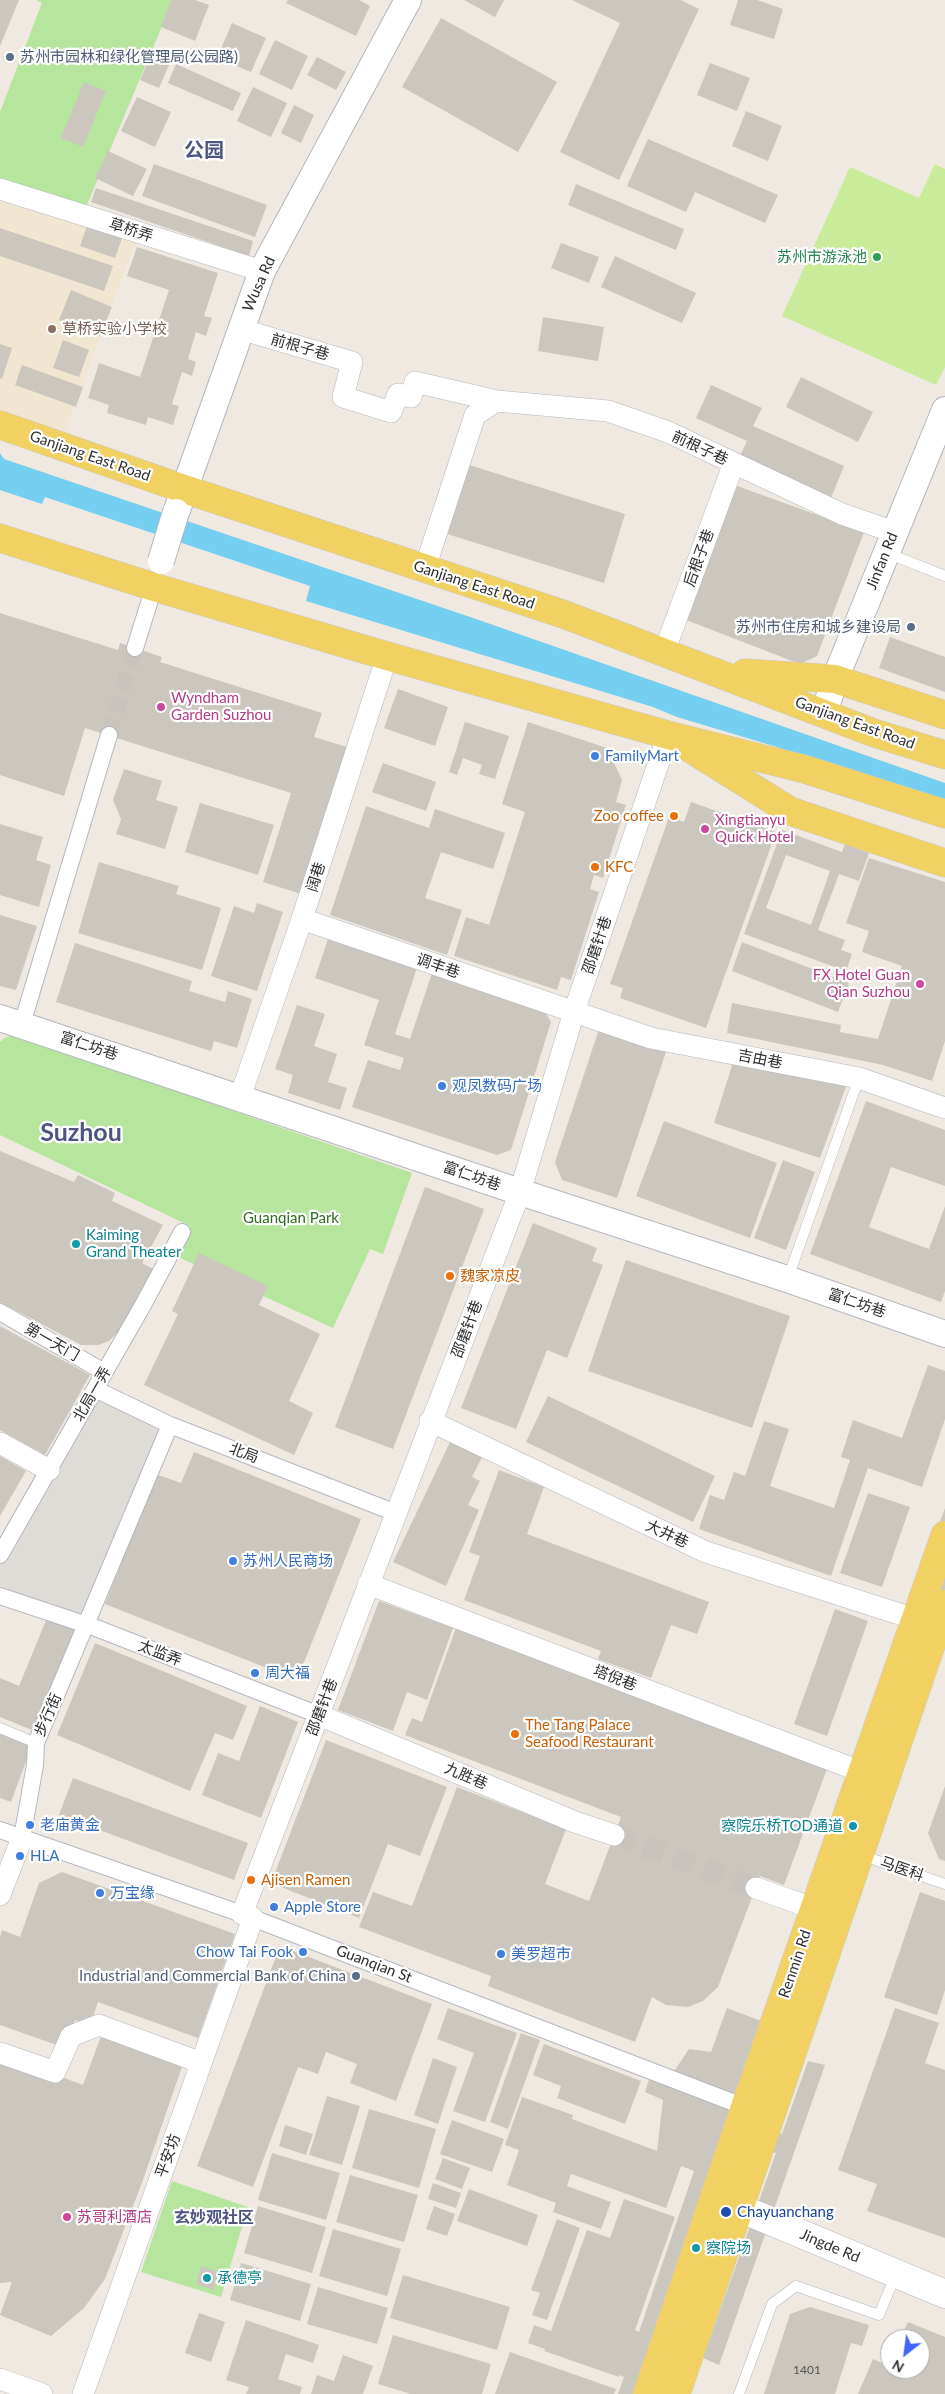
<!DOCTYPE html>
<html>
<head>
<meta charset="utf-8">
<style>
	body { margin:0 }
	#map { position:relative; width:945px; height:2394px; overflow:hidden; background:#efe9e1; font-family:Lato,sans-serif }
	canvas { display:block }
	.north { position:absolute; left:880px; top:2329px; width:50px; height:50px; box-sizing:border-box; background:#fff; border:1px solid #ababab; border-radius:50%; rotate:210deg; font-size:14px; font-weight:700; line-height:20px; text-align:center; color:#2e2e2e }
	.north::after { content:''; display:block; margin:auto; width:18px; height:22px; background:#4264fb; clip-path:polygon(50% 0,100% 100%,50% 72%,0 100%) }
</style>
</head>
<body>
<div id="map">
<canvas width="945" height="2394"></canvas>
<div class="north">N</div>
</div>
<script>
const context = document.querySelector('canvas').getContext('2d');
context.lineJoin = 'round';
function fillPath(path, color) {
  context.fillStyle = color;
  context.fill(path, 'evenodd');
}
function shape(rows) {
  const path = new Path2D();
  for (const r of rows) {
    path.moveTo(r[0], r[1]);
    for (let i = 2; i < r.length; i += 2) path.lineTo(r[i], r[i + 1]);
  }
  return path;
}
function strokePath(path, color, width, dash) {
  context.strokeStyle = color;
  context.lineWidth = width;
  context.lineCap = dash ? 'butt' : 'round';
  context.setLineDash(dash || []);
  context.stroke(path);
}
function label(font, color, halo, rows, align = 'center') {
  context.font = font + ' Lato,"Noto Sans SC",sans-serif';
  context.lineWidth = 4.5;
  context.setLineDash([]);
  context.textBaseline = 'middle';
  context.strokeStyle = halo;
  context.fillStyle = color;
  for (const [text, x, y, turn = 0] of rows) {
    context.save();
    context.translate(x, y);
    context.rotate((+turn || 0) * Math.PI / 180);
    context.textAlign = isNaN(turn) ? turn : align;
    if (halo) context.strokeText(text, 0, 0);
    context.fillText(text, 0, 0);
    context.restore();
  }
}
fillPath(shape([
	[0,198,136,241,62,440,0,417]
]), '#f0e6d1');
fillPath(shape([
	[36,0,173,0,86,207,0,180,0,112,42,3],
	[15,1035,412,1173,383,1254,370,1249,333,1328,176,1256,190,1226,0,1135,0,1042,6,1037],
	[172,2181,248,2207,221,2297,141,2272]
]), '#b6e59e');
fillPath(shape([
	[935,164,945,169,945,367,936,385,782,316,850,167,919,198]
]), '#c9ec9a');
fillPath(shape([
	[95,1389,170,1425,87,1625,0,1596,0,1555]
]), '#dfdcd8');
fillPath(shape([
	[0,453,4,459,476,619,945,783,945,806,861,779,777,747,677,717,653,707,306,601,310,586,45,497,42,504,0,490]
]), '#75cff0');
fillPath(shape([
	[0,0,19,0,0,46],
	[171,0,195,0,209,5,195,41,161,27],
	[288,0,359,0,370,6,356,36,286,3],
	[464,0,504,0,495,17],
	[572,0,681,0,699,9,619,180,560,152,620,23],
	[738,0,757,0,783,9,774,39,730,25],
	[441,18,557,82,518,152,402,87],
	[232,23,266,38,251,72,217,58],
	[275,40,308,56,292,90,259,74],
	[154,48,173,56,159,88,140,80],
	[317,57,346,72,336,90,307,75],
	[710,63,750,78,737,111,697,95],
	[176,64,241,93,233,111,168,83],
	[84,82,106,91,83,147,61,138],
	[253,87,287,103,271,137,237,121],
	[137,97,171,112,155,147,121,131],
	[294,105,314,115,301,143,281,133],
	[746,111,782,126,768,161,732,146],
	[648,139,778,195,765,223,695,192,686,212,627,186],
	[108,151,147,169,133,196,95,178],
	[154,164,267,205,255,237,142,196],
	[576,184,684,229,676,250,568,205],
	[96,188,253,241,249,256,91,202],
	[87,226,122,238,115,258,80,246],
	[0,228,113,266,104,291,0,256],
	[561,243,599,257,589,283,551,268],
	[137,247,218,273,204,316,212,318,206,336,196,332,188,359,196,362,192,376,182,372,172,404,179,406,173,425,148,417,146,425,107,413,109,405,88,398,99,363,140,377,169,290,127,276],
	[615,256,696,293,682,323,601,287],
	[71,290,112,307,100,336,59,320],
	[543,317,604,327,598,361,538,351],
	[63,340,89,350,79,377,53,368],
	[0,344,12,348,2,379,0,378],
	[22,365,83,387,76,407,15,385],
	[801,377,873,412,858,442,786,407],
	[711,385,762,408,753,426,844,466,831,498,739,458,747,441,696,418],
	[466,464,625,514,604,583,444,533],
	[729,483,864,532,817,656,800,664,681,618],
	[0,613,118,650,120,643,162,657,160,662,322,713,314,737,347,747,301,894,263,882,291,793,85,728,64,796,0,775],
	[890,637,945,657,945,692,879,668],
	[398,689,448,707,435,746,384,728],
	[465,722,509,736,495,779,479,774,482,765,463,758,457,775,449,772],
	[528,722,607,748,622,780,616,802,626,805,603,878,594,875,590,889,599,892,571,980,561,977,557,990,454,956,466,917,489,925,525,812,502,804],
	[383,763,436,782,426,811,372,792],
	[124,769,162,781,156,800,178,807,165,849,116,834,121,819,113,800],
	[691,802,776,832,706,1028,620,998,623,988,610,984,669,817,684,822],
	[200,803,274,825,258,875,185,852],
	[366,806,429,828,435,809,505,833,493,869,441,852,425,898,462,910,447,955,330,915],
	[0,824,43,837,36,860,51,865,39,907,0,895],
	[782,830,842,852,845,844,869,853,859,881,839,874,818,930,845,940,841,950,852,954,846,971,744,934],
	[786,855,830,871,811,925,766,908],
	[869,858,945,882,945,1041,932,1081,883,1065,727,1033,732,1003,841,1025,840,1032,878,1039,902,966,862,952,869,931,846,923],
	[99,862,179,886,176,894,221,908,202,970,78,933],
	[257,903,283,912,257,991,211,976,234,906,254,913],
	[0,915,37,926,16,990,0,986],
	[329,936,418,965,395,1034,410,1039,432,973,544,1010,551,1022,511,1150,497,1155,352,1107,368,1060,400,1070,404,1058,364,1045,379,1000,315,978],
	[742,942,849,983,838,1012,732,971],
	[75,943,192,981,189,991,225,1002,228,991,252,999,237,1048,214,1041,211,1051,56,1002],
	[297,1005,325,1014,314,1046,337,1054,328,1082,347,1088,340,1110,288,1093,293,1075,275,1069],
	[599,1029,666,1052,617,1198,562,1180,555,1162],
	[733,1062,847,1084,820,1158,714,1123],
	[866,1101,945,1130,945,1186,891,1167,869,1227,929,1249,945,1206,945,1291,941,1302,810,1254],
	[664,1121,777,1163,750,1238,636,1196],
	[0,1151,74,1182,78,1175,115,1193,112,1201,163,1225,142,1263,153,1269,118,1332,109,1341,98,1345,81,1345,0,1302],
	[783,1160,815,1172,786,1250,754,1238],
	[425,1187,484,1209,393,1449,335,1427],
	[533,1223,597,1248,592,1261,603,1265,567,1358,547,1350,516,1429,461,1408],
	[199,1253,268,1286,259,1305,320,1334,289,1401,313,1413,294,1455,144,1385,178,1314,172,1311],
	[626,1260,790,1316,752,1428,588,1371],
	[0,1326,90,1375,45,1455,0,1430],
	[928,1365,945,1371,945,1419,922,1487,868,1468,831,1576,699,1529,710,1495,724,1500,734,1472,745,1476,764,1421,789,1429,770,1486,834,1508,850,1460,841,1457,853,1420,902,1438],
	[548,1396,715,1476,693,1522,526,1442],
	[450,1442,482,1457,472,1477,480,1481,468,1505,479,1510,446,1586,393,1562],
	[194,1452,361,1519,297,1680,105,1604,156,1474,181,1483],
	[0,1456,26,1471,0,1516],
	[499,1470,544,1487,527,1534,709,1602,697,1634,671,1625,651,1678,598,1659,601,1651,464,1600,480,1556,469,1552],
	[868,1493,910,1507,882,1587,840,1573],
	[945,1508,945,1632,767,2129,782,2134,808,2061,825,2065,719,2365,703,2358,776,2153,760,2149,673,2394,618,2394,624,2377,619,2375,619,2377,544,2351,545,2349,528,2343,534,2325,551,2331,587,2230,610,2238,624,2199,675,2217,635,2330,639,2332,694,2171,681,2166,666,2208,571,2174,567,2186,611,2202,601,2229,553,2212,556,2203,507,2185,519,2150,505,2145,522,2097,573,2115,572,2119,657,2151,663,2100,645,2092,651,2073,669,2079,689,2049,711,2052,727,2008,761,2021],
	[379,1601,453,1628,427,1700,407,1692,393,1731,338,1710],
	[835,1609,868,1621,827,1736,794,1724],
	[47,1618,79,1631,37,1732,0,1717,0,1678,19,1686],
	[456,1628,827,1769,784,1885,760,1876,718,1987,703,2001,688,2007,666,2005,652,1997,635,2042,488,1986,491,1976,359,1927,373,1892,412,1906,457,1787,566,1829,545,1884,589,1901,621,1817,405,1735,412,1718,422,1722],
	[95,1643,247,1706,233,1740,215,1733,190,1791,57,1735],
	[260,1706,298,1722,261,1818,202,1795,218,1753,239,1761],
	[0,1732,32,1745,11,1802,0,1798],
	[326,1740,447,1787,420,1856,388,1844,359,1918,271,1883],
	[73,1778,248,1843,234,1880,59,1815],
	[945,1786,945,1861,939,1859,928,1833],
	[62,1872,235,1934,198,2038,98,2002,90,2026,75,2020,65,2048,0,2025,0,1937,2,1930,20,1937,39,1883],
	[920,1892,945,1901,945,1990,937,2015,884,1997],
	[280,1946,432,2004,396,2101,350,2083,357,2064,326,2052,318,2074,298,2067,253,2187,197,2166],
	[448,2008,517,2033,485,2122,453,2111,474,2053,437,2039],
	[895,2008,939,2023,925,2063,945,2070,945,2238,867,2211,877,2184,838,2170],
	[104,2028,185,2058,143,2180,105,2279,84,2308,51,2336,0,2315,12,2282,0,2283,0,2054,83,2085],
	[521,2033,540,2040,508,2129,490,2122],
	[544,2044,641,2081,625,2124,557,2098,561,2086,533,2075],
	[433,2058,457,2067,438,2124,414,2115],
	[327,2096,360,2106,342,2165,309,2155],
	[369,2109,436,2129,419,2188,352,2168],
	[452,2120,504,2139,492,2172,440,2154],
	[285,2125,313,2134,306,2155,279,2146],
	[272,2153,340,2173,326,2220,258,2200],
	[443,2158,470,2168,462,2189,435,2179],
	[350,2175,418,2195,404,2242,336,2222],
	[433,2183,461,2193,456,2208,428,2199],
	[469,2189,538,2215,527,2246,457,2221],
	[258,2206,326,2227,312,2273,244,2253],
	[434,2206,455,2214,447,2236,426,2229],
	[557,2219,580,2228,547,2320,532,2315,540,2293,531,2290],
	[333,2229,401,2249,387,2296,319,2276],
	[241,2263,311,2284,300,2321,230,2300],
	[201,2266,218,2272,214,2290,196,2284],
	[403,2275,510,2307,497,2350,390,2318],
	[318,2287,388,2308,377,2344,307,2324],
	[810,2307,869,2325,862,2346,851,2343,835,2394,764,2394,790,2314],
	[199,2313,225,2322,211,2362,185,2353],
	[246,2320,319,2345,313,2363,286,2354,278,2379,302,2387,300,2394,246,2394,249,2387,226,2380],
	[908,2322,945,2337,945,2394,858,2394,873,2359,889,2366,890,2362,890,2369,920,2369,920,2339,900,2339],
	[393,2335,491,2364,482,2394,411,2394,378,2384],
	[510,2352,616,2389,614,2394,495,2394],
	[343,2355,373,2366,363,2394,311,2394,317,2375,334,2381]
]), '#cbc7bf');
strokePath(shape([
	[109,735,135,648]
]), '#c8c4bd', 16, [16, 8]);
strokePath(shape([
	[614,1835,756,1888]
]), '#c8c4bd', 21, [21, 11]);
const service = shape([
	[887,553,945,576],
	[788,1278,859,1078],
	[0,1728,36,1743],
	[861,1855,945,1884],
	[739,2394,772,2304,796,2286,879,2315,895,2276]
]);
const pedestrian = shape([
	[135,648,154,587],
	[22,1024,109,735],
	[0,1312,104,1372],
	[95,1389,170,1425,396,1513],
	[0,1555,143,1305,182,1232],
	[0,1596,96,1628,319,1715],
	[0,1830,242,1914,745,2107],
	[22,1838,35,1765,36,1743,170,1425]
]);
const minor = shape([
	[0,189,262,271],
	[240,329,352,362,343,397,391,412,398,394,411,397,415,382,497,401],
	[425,568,475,415,497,401,608,411,668,432,842,514,894,532],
	[664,652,734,463],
	[302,919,651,1038,859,1078,945,1108],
	[240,1097,302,919,387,656],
	[430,1421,706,1552,915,1619],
	[0,1443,49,1470],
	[368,1584,862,1772],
	[319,1715,575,1822,614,1835],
	[756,1888,815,1909],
	[0,1895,22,1838],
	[242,1914,520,1192,574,1012,668,735],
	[0,2053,55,2072,71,2036,99,2025,191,2059,200,2065],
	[0,2379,42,2394],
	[83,2394,253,1918]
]);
const tertiary = shape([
	[177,510,262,271,408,0],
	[824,713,835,679,945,410],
	[0,1018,520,1192,787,1279,945,1334]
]);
const secondary = shape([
	[718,2199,945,2294]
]);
const primary = shape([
	[0,425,184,489,563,614,874,733,945,755],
	[0,538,154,587,387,656,668,735,804,769,945,814],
	[745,673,835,679,945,715],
	[691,749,790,811,945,863],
	[647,2394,745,2107,945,1535],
	[676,2394,945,1604]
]);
strokePath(service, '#b4b7c1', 11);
strokePath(pedestrian, '#b4b7c1', 18);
strokePath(minor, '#b4b7c1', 22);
strokePath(tertiary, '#b4b7c1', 28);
strokePath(secondary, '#b4b7c1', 29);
strokePath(primary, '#c9c9c9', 29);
strokePath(service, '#fff', 10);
strokePath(pedestrian, '#fff', 16);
strokePath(minor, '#fff', 21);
strokePath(tertiary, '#fff', 26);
strokePath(secondary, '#fff', 28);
strokePath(primary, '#f2d163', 28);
const tertiaryBridge = shape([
	[161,561,176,512]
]);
strokePath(tertiaryBridge, '#b4b7c1', 28, []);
strokePath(tertiaryBridge, '#fff', 26);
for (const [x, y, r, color] of [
	[10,57,5,"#5c6f8a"],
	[877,257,5,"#2e9e5b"],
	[52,329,5,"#8d6e63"],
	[911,627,5,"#5c6f8a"],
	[161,707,5,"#d1479c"],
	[595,756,5,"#3f7fe0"],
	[674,816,5,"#e8710a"],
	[705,829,5,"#d1479c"],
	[595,867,5,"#e8710a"],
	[920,984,5,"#d1479c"],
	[442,1086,5,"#3f7fe0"],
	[76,1244,5,"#0f9aa8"],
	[450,1276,5,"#e8710a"],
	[233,1561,5,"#3f7fe0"],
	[255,1673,5,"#3f7fe0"],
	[515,1734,5,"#e8710a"],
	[30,1825,5,"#3f7fe0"],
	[853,1826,5,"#0f9aa8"],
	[20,1856,5,"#3f7fe0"],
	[251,1880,5,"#e8710a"],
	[100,1893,5,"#3f7fe0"],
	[274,1907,5,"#3f7fe0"],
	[303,1952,5,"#3f7fe0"],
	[501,1954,5,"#3f7fe0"],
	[356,1976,5,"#5c6f8a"],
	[726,2212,6,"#1a4fb4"],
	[67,2217,5,"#d1479c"],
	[696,2248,5,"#0f9aa8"],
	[207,2278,5,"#0f9aa8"]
]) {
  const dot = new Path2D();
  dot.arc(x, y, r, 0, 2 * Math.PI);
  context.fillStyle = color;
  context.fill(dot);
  strokePath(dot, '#fff', 2);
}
label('12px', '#555452', null, [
	["1401",807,2370]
]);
label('15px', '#4e5e75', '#fff', [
	["苏州市园林和绿化管理局(公园路)",20,57,"left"],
	["苏州市住房和城乡建设局",901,627],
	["Industrial and Commercial Bank of China",346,1976]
], 'right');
label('15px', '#2e2e2e', '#fff', [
	["草桥弄",131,230,18],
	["Wusa Rd",259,284,-66],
	["前根子巷",300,347,16],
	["前根子巷",700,448,25],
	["Ganjiang East Road",90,456,19],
	["后根子巷",699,558,-70],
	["Jinfan Rd",882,561,-68],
	["Ganjiang East Road",474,585,18],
	["Ganjiang East Road",855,723,20],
	["阔巷",316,877,-72],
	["邵磨针巷",597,945,-71],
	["调丰巷",438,966,19],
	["富仁坊巷",89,1046,18],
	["吉由巷",760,1059,11],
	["富仁坊巷",472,1176,19],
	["富仁坊巷",857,1303,19],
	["邵磨针巷",467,1329,-69],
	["第一天门",52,1342,30],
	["北局一弄",92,1394,-60],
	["北局",244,1453,21],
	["大井巷",667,1534,25],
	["太监弄",160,1653,21],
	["塔倪巷",615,1678,21],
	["邵磨针巷",322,1707,-69],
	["步行街",48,1715,-66],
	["九胜巷",466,1776,23],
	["马医科",902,1869,19],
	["Guanqian St",374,1964,21],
	["Renmin Rd",795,1964,-71],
	["平安坊",168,2156,-70],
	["Jingde Rd",830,2246,23]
]);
label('15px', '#27864d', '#fff', [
	["苏州市游泳池",867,257]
], 'right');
label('15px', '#785e54', '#fff', [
	["草桥实验小学校",62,329]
], 'left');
label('15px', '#b23c85', '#fff', [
	["Wyndham",171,698],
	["Garden Suzhou",171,715],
	["Xingtianyu",715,820],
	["Quick Hotel",715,837],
	["FX Hotel Guan",910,975,"right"],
	["Qian Suzhou",910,992,"right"],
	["苏哥利酒店",77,2217]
], 'left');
label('15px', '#366cbe', '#fff', [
	["FamilyMart",605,756],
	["观凤数码广场",452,1086],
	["苏州人民商场",243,1561],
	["周大福",265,1673],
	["老庙黄金",40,1825],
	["HLA",30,1856],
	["万宝缘",110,1893],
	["Apple Store",284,1907],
	["Chow Tai Fook",293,1952,"right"],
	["美罗超市",511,1954]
], 'left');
label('15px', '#c56008', '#fff', [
	["Zoo coffee",664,816,"right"],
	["KFC",605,867],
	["魏家凉皮",460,1276],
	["The Tang Palace",525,1725],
	["Seafood Restaurant",525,1742],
	["Ajisen Ramen",261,1880]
], 'left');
label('15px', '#2c6e1b', '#fff', [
	["Guanqian Park",291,1218]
]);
label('15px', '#0d838f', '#fff', [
	["Kaiming",86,1235],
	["Grand Theater",86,1252],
	["察院乐桥TOD通道",843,1826,"right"],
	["察院场",706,2248],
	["承德亭",217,2278]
], 'left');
label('15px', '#164399', '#fff', [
	["Chayuanchang",737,2212]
], 'left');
label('bold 16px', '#4d5680', '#fff', [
	["玄妙观社区",214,2218]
]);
label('bold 20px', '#4d5680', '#fff', [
	["公园",204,151]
]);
label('bold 25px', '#4d5680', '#fff', [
	["Suzhou",81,1133]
]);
</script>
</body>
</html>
